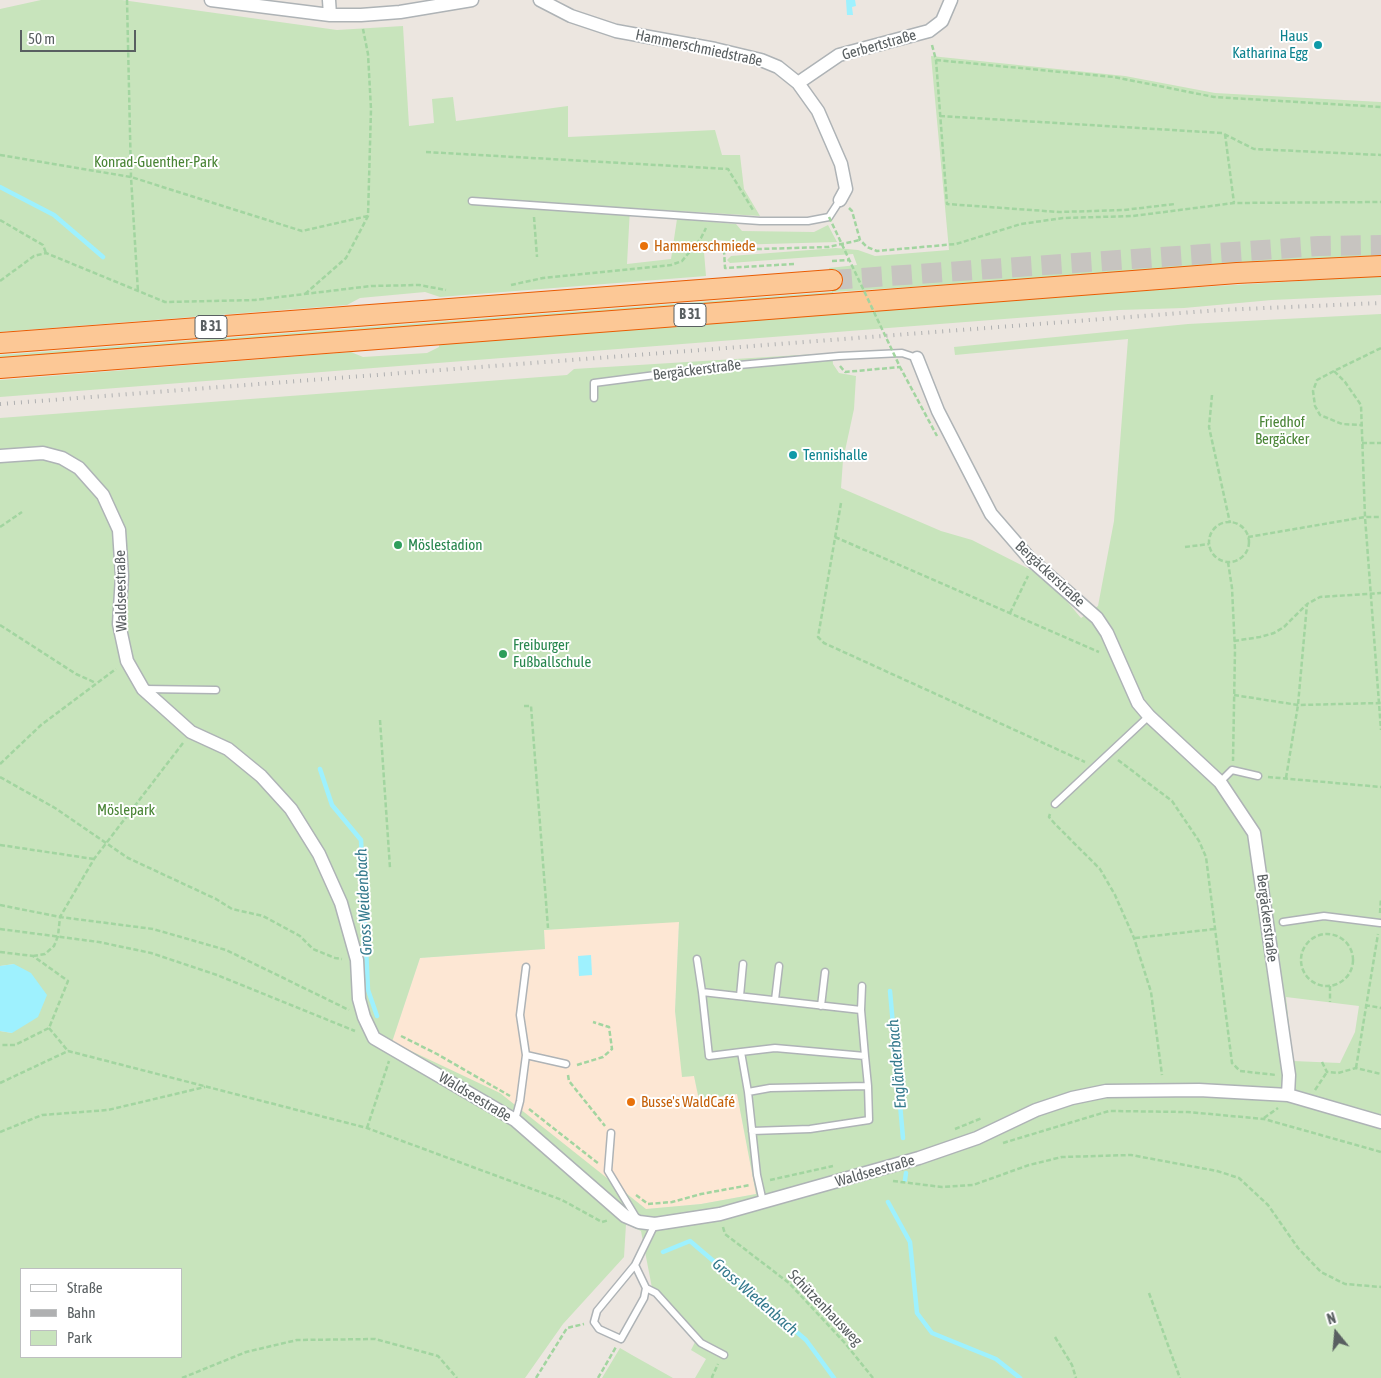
<!DOCTYPE html>
<html>
<head>
<meta charset="utf-8">
<style>
	body { margin:0 }
	#map { position:relative; width:1381px; height:1378px; overflow:hidden; background:#ece6e0; font-family:"Asap Condensed",sans-serif }
	canvas { display:block }
	.legend { position:absolute; left:20px; top:1268px; width:162px; height:90px; box-sizing:border-box; background:#fff; border:1px solid #bdbfc0; margin:0; padding:6px 9px; list-style:none; font-size:15px; color:#595f61 }
	.legend li { display:flex; align-items:center; gap:10px; height:25px }
	.legend b { width:25px; border:1px solid #bdbfc0 }
	.north { position:absolute; left:1311px; top:1308px; width:50px; height:50px; -webkit-text-stroke:4px #fff; paint-order:stroke; rotate:343deg; font-size:14px; font-weight:700; line-height:20px; text-align:center; color:#595f61 }
	.north::after { content:''; display:block; margin:auto; width:18px; height:22px; background:#595f61; clip-path:polygon(50% 0,100% 100%,50% 72%,0 100%) }
	.scale { position:absolute; left:20px; top:30px; width:116px; height:22px; box-sizing:border-box; border:2px solid #595f61; border-top:0; padding-left:6px; font-size:15px; line-height:18px; white-space:nowrap; color:#595f61; -webkit-text-stroke:4px #fff; paint-order:stroke }
</style>
</head>
<body>
<div id="map">
<canvas width="1381" height="1378"></canvas>
<ul class="legend">
<li><b style="height:6px;background:#fff"></b>Straße</li>
<li><b style="height:6px;background:#afb0b1"></b>Bahn</li>
<li><b style="height:14px;background:#c8e4bc"></b>Park</li>
</ul>
<div class="north">N</div>
<div class="scale">50 m</div>
</div>
<script>
const context = document.querySelector('canvas').getContext('2d');
context.lineJoin = 'round';
function fillPath(path, color) {
  context.fillStyle = color;
  context.fill(path, 'evenodd');
}
function shape(rows) {
  const path = new Path2D();
  for (const r of rows) {
    if (r.length === 3) {
      path.moveTo(r[0] + r[2], r[1]);
      path.arc(r[0], r[1], r[2], 0, 2 * Math.PI);
      continue;
    }
    path.moveTo(r[0], r[1]);
    for (let i = 2; i < r.length; i += 2) path.lineTo(r[i], r[i + 1]);
  }
  return path;
}
function strokePath(path, color, width, dash) {
  context.strokeStyle = color;
  context.lineWidth = width;
  context.lineCap = dash ? 'butt' : 'round';
  context.setLineDash(dash || []);
  context.stroke(path);
}
function label(font, color, halo, rows, align = 'center') {
  context.font = font + ' "Asap Condensed",sans-serif';
  context.lineWidth = 4;
  context.setLineDash([]);
  context.textBaseline = 'middle';
  context.strokeStyle = halo;
  context.fillStyle = color;
  for (const [text, x, y, turn = 0] of rows) {
    context.save();
    context.translate(x, y);
    context.rotate((+turn || 0) * Math.PI / 180);
    context.textAlign = isNaN(turn) ? turn : align;
    if (halo) context.strokeText(text, 0, 0);
    context.fillText(text, 0, 0);
    context.restore();
  }
}
fillPath(shape([
	[679,921,675,1011,683,1077,694,1076,699,1100,737,1094,756,1194,701,1204,646,1209,585,1162,392,1042,420,958,545,949,544,930]
]), '#fde7d4');
fillPath(shape([
	[41,0,122,0,337,30,403,26,409,126,434,123,432,99,453,97,456,121,568,106,568,137,715,130,722,155,740,155,744,189,760,216,630,208,627,264,671,259,677,219,736,224,742,231,814,232,828,225,837,242,731,245,727,241,718,240,709,243,704,252,706,276,440,297,425,292,360,298,347,305,0,332,0,9],
	[931,56,1125,76,1215,93,1381,102,1381,257,833,292,835,297,0,359,0,355,832,292,829,268,857,265,853,254,730,263,727,260,731,256,836,248,858,250,875,256,949,250],
	[1381,276,1381,295,1272,300,1184,308,1120,310,0,397,0,380,351,352,363,357,427,353,439,347,439,343,1168,289],
	[1381,314,1381,1378,695,1378,706,1359,691,1350,697,1338,653,1293,641,1231,626,1224,624,1257,563,1324,525,1378,0,1378,0,1031,12,1033,14,964,0,966,0,418,567,375,574,369,832,353,833,364,839,373,856,376,854,409,843,460,841,488,941,531,972,540,1035,572,1055,587,1081,618,1098,606,1114,521,1128,339,955,355,954,347,1188,324],
	[679,922,675,1011,682,1077,694,1076,699,1100,737,1094,756,1194,701,1204,646,1209,500,1093,392,1042,420,958,545,949,544,930],
	[1286,997,1359,1006,1355,1032,1340,1063,1293,1061],
	[21,1269,181,1269,181,1357,21,1357],
	[620,1348,632,1355,673,1378,602,1378]
]), '#c8e4bc');
fillPath(shape([
	[846,0,855,0,856,6,852,7,853,15,847,15],
	[591,955,592,975,579,976,578,956],
	[14,964,31,973,47,995,38,1017,12,1033,0,1031,0,966]
]), '#9ef1fe');
strokePath(shape([
	[0,187,54,215,103,257],
	[320,769,332,805,361,840,368,990,377,1016],
	[890,991,903,1138],
	[905,1180,906,1173],
	[888,1202,910,1242,917,1313,932,1333,996,1359,1020,1378],
	[663,1252,690,1241,806,1340,834,1378]
]), '#9ef1fe', 4.5);
strokePath(shape([
	[832,280,1319,246,1381,245]
]), '#c7c4c0', 20, [20, 10]);
const service = shape([
	[472,201,760,221,808,221,829,217,840,200],
	[594,398,594,383,717,367,839,356,902,353,917,358],
	[144,689,216,690],
	[1220,782,1232,770,1258,776],
	[1055,804,1149,716],
	[1283,922,1324,916,1380,923],
	[697,959,702,992],
	[740,996,743,964],
	[775,1000,779,966],
	[821,1006,825,972],
	[861,1010,862,986],
	[741,1052,775,1048,865,1056,861,1010,702,992,709,1056,741,1052,748,1092,757,1175,763,1202],
	[526,1055,566,1064],
	[748,1092,770,1088,868,1086,865,1056],
	[515,1120,520,1101,526,1055,520,1015,526,967],
	[752,1131,810,1129,869,1120,868,1086],
	[611,1133,608,1171,637,1219],
	[635,1265,597,1311,594,1322,599,1329,621,1339,644,1298,646,1288,635,1265,655,1224],
	[646,1288,656,1293,701,1343,724,1355]
]);
const minor = shape([
	[211,0,330,15,361,15,400,12,472,0],
	[329,0,330,15],
	[540,0,571,16,616,31,715,49,761,60,778,67,798,83,818,111,841,164,846,189,840,200],
	[798,83,839,55,929,31,942,21,951,0],
	[917,358,938,411,991,514,1030,559,1097,618,1107,633,1138,703,1149,716,1220,782,1254,833,1289,1075,1288,1095],
	[0,456,43,453,62,458,79,468,103,495,119,530,122,576,119,624,127,661,143,689,191,732,228,749,261,776,291,809,319,854,341,903,357,960,359,999,364,1017,374,1038,515,1120,625,1216,639,1222,655,1224,720,1214,919,1158,977,1138,1036,1110,1072,1098,1106,1091,1199,1090,1288,1095,1381,1122]
]);
const trunk = shape([
	[0,343,832,280],
	[0,368,1237,273,1381,266]
]);
strokePath(service, '#aeb3b6', 9);
strokePath(minor, '#aeb3b6', 15);
strokePath(trunk, '#e95c03', 22);
strokePath(shape([
	[127,0,131,177,138,292],
	[932,45,936,60,947,204,1059,212,1124,210,1175,204],
	[936,60,1114,77,1214,97,1381,107],
	[940,116,1222,133,1254,149,1381,155],
	[1225,134,1234,203],
	[426,152,728,169,753,210],
	[0,155,131,177,302,231,368,216],
	[849,208,852,211,860,240,867,247,877,251,956,244,1021,224,1063,218,1133,216,1234,203,1381,202],
	[534,217,537,257],
	[0,220,43,245,46,253],
	[832,261,850,260],
	[794,264,725,268,724,250,828,247,860,240],
	[0,281,34,256,46,253,165,302,255,300,371,286,419,285,446,290],
	[511,285,543,278,671,265,682,261,701,238,706,228],
	[305,294,346,258,368,216,371,109,368,54,363,29],
	[1381,348,1334,371,1345,382,1361,405,1365,517,1381,730],
	[840,366,845,372,900,367],
	[1334,371,1317,380,1313,391,1315,406,1320,415,1342,424,1361,425],
	[1212,395,1209,427,1230,523],
	[1362,443,1381,443],
	[841,503,818,637,824,643,1085,762],
	[1229,542,20],
	[0,527,22,512],
	[835,537,1099,652],
	[1248,537,1365,517,1381,517],
	[1185,547,1209,544],
	[1228,562,1232,588,1235,650,1233,761],
	[1010,613,1028,576],
	[0,625,76,674,96,683],
	[1234,641,1260,637,1274,633,1284,627,1306,605],
	[1234,695,1298,705,1381,703],
	[524,706,531,706,548,928],
	[380,720,390,868],
	[1118,760,1172,801,1199,841,1206,857,1232,1063,1240,1071,1276,1075],
	[0,764,41,725,116,669],
	[0,777,55,808,128,858,216,899,232,909,263,916,300,936,313,949,335,958,342,959],
	[1268,777,1381,787],
	[1286,778,1298,705,1307,604,1320,597,1381,593],
	[1050,814,1049,817,1055,824,1100,869,1115,895,1134,938,1151,992,1162,1075],
	[0,845,94,859],
	[0,905,60,917,153,929,226,950,349,1010],
	[1380,913,1381,898],
	[0,929,99,942,151,953,217,975,355,1031],
	[1327,960,26],
	[1135,938,1215,929],
	[0,952,33,956,68,981,49,1028,15,1045,0,1045],
	[33,956,45,954,54,946,58,936,60,917,94,859,183,743],
	[1330,986,1330,1002],
	[1365,1005,1381,1008],
	[49,1028,68,1051],
	[401,1036,437,1054,510,1096],
	[1322,1062,1327,1072,1338,1073,1356,1068,1381,1074],
	[577,1065,603,1057,612,1049,609,1027,593,1022],
	[1356,1068,1378,934],
	[568,1075,569,1081,605,1126],
	[0,1083,68,1051,367,1128,562,1200,602,1222,609,1220],
	[1315,1090,1327,1072],
	[529,1109,599,1164],
	[1264,1118,1278,1108],
	[367,1128,389,1061],
	[955,1129,982,1118],
	[0,1132,42,1115,108,1110,205,1087],
	[1003,1143,1109,1111,1188,1112,1264,1119,1381,1152],
	[770,1180,833,1166],
	[893,1181,942,1187,973,1185,1029,1165,1062,1157,1131,1155,1217,1171,1239,1178,1268,1205,1298,1248,1321,1272,1345,1284,1381,1287],
	[636,1195,648,1204,672,1202,701,1194,750,1185],
	[723,1227,725,1234,789,1283,844,1342,873,1378],
	[1149,1293,1180,1378],
	[1055,1337,1072,1365,1076,1378],
	[182,1378,246,1352,297,1340,375,1339,438,1356,457,1378],
	[536,1378,567,1328,584,1324],
	[598,1378,616,1347],
	[713,1378,712,1377,718,1364]
]), '#a2d5a0', 2.5, [5, 2.5]);
strokePath(service, '#fff', 6);
strokePath(minor, '#fff', 12);
strokePath(trunk, '#fcc896', 20);
strokePath(shape([
	[0,404,1220,310,1381,303]
]), '#afb0b1', 4, [1, 6]);
strokePath(shape([
	[829,217,900,367,937,436]
]), '#a2d5a0', 2.5, [5, 2.5]);
for (const [x, y, r, color] of [
	[1318,45,5,"#0f9aa8"],
	[644,246,5,"#e8710a"],
	[793,455,5,"#0f9aa8"],
	[398,545,5,"#2e9e5b"],
	[503,654,5,"#2e9e5b"],
	[631,1102,5,"#e8710a"]
]) {
  const dot = new Path2D();
  dot.arc(x, y, r, 0, 2 * Math.PI);
  context.fillStyle = color;
  context.fill(dot);
  strokePath(dot, '#fff', 2);
}
for (const [x, y, w] of [
	[690,315,32],
	[211,327,32]
]) {
  const box = new Path2D();
  box.roundRect(x - w / 2, y - 11.5, w, 23, 4);
  context.fillStyle = '#fff';
  context.fill(box);
  strokePath(box, '#595f61', 1);
}
label('bold 14px', '#595f61', null, [
	["B 31",690,315],
	["B 31",211,327]
]);
label('15px', '#0d838f', '#fff', [
	["Haus",1308,36],
	["Katharina Egg",1308,53],
	["Tennishalle",803,455,"left"]
], 'right');
label('15px', '#595f61', '#fff', [
	["Gerbertstraße",879,45,-16],
	["Hammerschmiedstraße",699,48,12],
	["Bergäckerstraße",697,370,-7],
	["Bergäckerstraße",1050,574,43],
	["Waldseestraße",121,591,-91],
	["Bergäckerstraße",1267,918,83],
	["Waldseestraße",475,1097,31],
	["Waldseestraße",875,1171,-16],
	["Schützenhausweg",825,1308,46]
]);
label('15px', '#498435', '#fff', [
	["Konrad-Guenther-Park",156,162],
	["Friedhof",1282,422],
	["Bergäcker",1282,439],
	["Möslepark",126,810]
]);
label('15px', '#c56008', '#fff', [
	["Hammerschmiede",654,246],
	["Busse's WaldCafé",641,1102]
], 'left');
label('15px', '#27864d', '#fff', [
	["Möslestadion",408,545],
	["Freiburger",513,645],
	["Fußballschule",513,662]
], 'left');
label('italic 16px', '#33798c', '#fff', [
	["Gross Weidenbach",364,902,-93],
	["Engländerbach",897,1064,-95],
	["Gross Wiedenbach",755,1297,41]
]);
</script>
</body>
</html>
